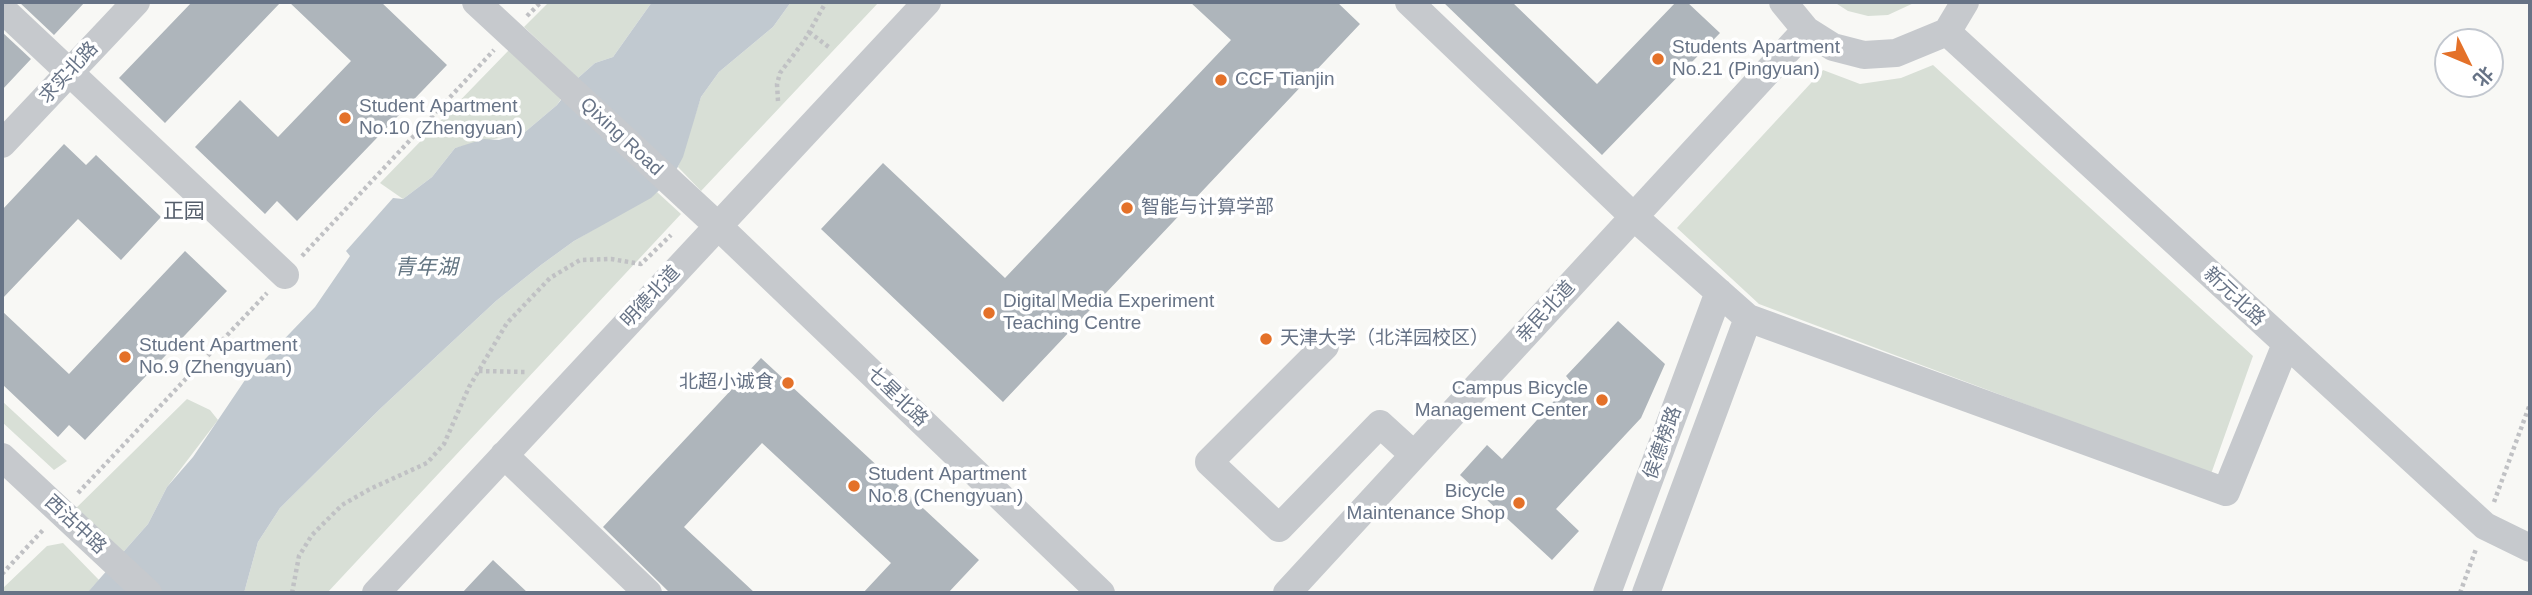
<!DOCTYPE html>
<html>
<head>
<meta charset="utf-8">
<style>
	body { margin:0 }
	#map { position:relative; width:2532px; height:595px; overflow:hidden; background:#f8f8f5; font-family:Arial,"Noto Sans SC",sans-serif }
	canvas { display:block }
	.frame { position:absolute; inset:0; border:4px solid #677386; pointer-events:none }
	.north { position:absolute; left:2434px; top:28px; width:70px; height:70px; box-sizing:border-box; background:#fff; border:2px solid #c2c7cf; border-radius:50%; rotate:133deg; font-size:19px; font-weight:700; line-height:28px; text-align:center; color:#677386 }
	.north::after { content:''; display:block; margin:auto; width:24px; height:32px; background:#e47129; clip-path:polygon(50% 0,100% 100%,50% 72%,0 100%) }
</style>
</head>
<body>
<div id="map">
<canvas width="2532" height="595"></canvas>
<div class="frame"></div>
<div class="north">北</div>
</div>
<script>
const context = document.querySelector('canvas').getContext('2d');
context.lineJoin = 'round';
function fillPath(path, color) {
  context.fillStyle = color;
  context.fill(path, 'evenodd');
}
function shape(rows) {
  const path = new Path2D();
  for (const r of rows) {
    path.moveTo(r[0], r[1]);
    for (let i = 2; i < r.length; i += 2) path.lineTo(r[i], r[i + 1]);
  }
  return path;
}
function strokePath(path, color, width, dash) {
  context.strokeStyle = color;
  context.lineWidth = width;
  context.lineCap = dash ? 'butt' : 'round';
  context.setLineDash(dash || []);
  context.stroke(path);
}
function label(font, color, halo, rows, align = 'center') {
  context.font = font + ' Arial,"Noto Sans SC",sans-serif';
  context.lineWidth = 7;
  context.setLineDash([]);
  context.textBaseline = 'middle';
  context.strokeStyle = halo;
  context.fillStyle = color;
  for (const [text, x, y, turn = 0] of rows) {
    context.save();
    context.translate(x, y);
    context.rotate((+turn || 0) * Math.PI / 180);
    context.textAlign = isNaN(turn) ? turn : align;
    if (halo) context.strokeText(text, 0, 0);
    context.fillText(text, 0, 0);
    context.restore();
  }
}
fillPath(shape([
	[549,2,652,2,613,57,595,63,578,78,524,27],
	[791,2,879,2,701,191,678,167,701,97,719,72,773,27],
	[1834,2,1916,2,1888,15,1868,16,1848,11],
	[509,50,561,99,557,105,525,132,455,148,432,177,403,199,380,183],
	[1933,65,2253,356,2211,474,1759,304,1677,228,1823,70,1860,84,1901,78],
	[657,192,681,214,327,593,244,593,258,542,280,508,381,408,496,301,541,265,574,241],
	[187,399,210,410,218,420,167,487,148,524,117,559,70,514],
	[2,401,67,461,54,470,2,422],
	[63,543,99,580,87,593,2,593,2,589,47,546]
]), '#d8dfd6');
fillPath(shape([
	[652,2,791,2,773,27,719,72,701,97,683,157,672,178,651,198,574,241,541,265,496,301,381,408,280,508,258,542,244,593,87,593,148,524,167,487,193,457,245,380,315,307,350,256,346,251,393,198,403,199,432,177,455,148,484,139,499,140,525,132,557,105,578,78,595,63,613,57]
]), '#c1c9d0');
fillPath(shape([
	[19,2,85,2,54,35],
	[192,2,281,2,165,123,119,78],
	[289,2,381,2,447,65,297,221,277,201,265,214,195,147,240,100,278,137,351,61],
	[1190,2,1337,2,1360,24,1003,402,821,229,883,163,1005,278,1231,40],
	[1443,2,1512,2,1597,84,1676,2,1687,2,1720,33,1602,155],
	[2,32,31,59,2,90],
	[64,144,86,165,96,155,161,217,121,260,78,219,2,299,2,210],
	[185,251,227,291,85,440,69,425,58,437,2,384,2,311,69,374],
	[1618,321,1665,364,1641,418,1556,509,1579,531,1552,560,1460,475,1487,445,1502,459,1571,382,1566,376],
	[761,358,979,560,948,593,863,593,891,563,762,443,684,527,755,593,670,593,603,527],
	[493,560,528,593,462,593]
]), '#aeb5bb');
strokePath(shape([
	[527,16,541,2],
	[809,32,830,48],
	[778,101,777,84,780,73,804,41,826,2],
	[302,256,494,50],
	[479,371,526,372],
	[78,493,267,293],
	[2494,502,2530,404],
	[2,574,43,530],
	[292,593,299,556,312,535,342,505,370,489,427,463,444,444,469,387,507,323,550,278,580,260,611,259,641,264,671,235],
	[2460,593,2476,549]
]), '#c0c1c4', 4.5, [3.5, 3.5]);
strokePath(shape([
	[476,2,718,226,1101,593],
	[1409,2,1634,217,1748,318,2226,492,2286,344],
	[1783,2,1806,30,1833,47,1864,55,1896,53,1947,32,1965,2],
	[2,9,285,275],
	[1947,32,2485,526,2530,548],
	[2,144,136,2],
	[1325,346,1209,462,1279,528,1380,424,1414,455],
	[504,455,648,593],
	[2,457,148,593],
	[376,593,927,2],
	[1287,593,1806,30],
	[1607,593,1719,292],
	[1646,593,1748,318]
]), '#c6c9cd', 28);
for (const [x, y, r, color] of [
	[1658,59,7,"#e47129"],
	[1221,80,7,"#e47129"],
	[345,118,7,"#e47129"],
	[1127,208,7,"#e47129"],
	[989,313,7,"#e47129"],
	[1266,339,7,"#e47129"],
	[125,357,7,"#e47129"],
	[788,383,7,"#e47129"],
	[1602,400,7,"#e47129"],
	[854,486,7,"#e47129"],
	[1519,503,7,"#e47129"]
]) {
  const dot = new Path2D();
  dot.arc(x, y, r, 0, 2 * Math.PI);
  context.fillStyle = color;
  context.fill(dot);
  strokePath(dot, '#fff', 2.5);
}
label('19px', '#677386', '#fff', [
	["Students Apartment",1672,48],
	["No.21 (Pingyuan)",1672,70],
	["CCF Tianjin",1235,80],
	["Student Apartment",359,107],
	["No.10 (Zhengyuan)",359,129],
	["智能与计算学部",1141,208],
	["Digital Media Experiment",1003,302],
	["Teaching Centre",1003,324],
	["天津大学（北洋园校区）",1280,339],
	["Student Apartment",139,346],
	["No.9 (Zhengyuan)",139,368],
	["北超小诚食",774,383,"right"],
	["Campus Bicycle",1588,389,"right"],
	["Management Center",1588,411,"right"],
	["Student Apartment",868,475],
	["No.8 (Chengyuan)",868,497],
	["Bicycle",1505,492,"right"],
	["Maintenance Shop",1505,514,"right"]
], 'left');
label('19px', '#677386', '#fff', [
	["求实北路",69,73,-47],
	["Qixing Road",621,137,43],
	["明德北道",651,297,-47],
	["新元北路",2234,297,43],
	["亲民北道",1546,312,-47],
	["七星北路",897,397,44],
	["侯德榜路",1663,443,-70],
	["西沽中路",75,525,43]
]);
label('21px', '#555e6b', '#fff', [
	["正园",184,212]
]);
label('italic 21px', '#637582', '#fff', [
	["青年湖",426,268]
]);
</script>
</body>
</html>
